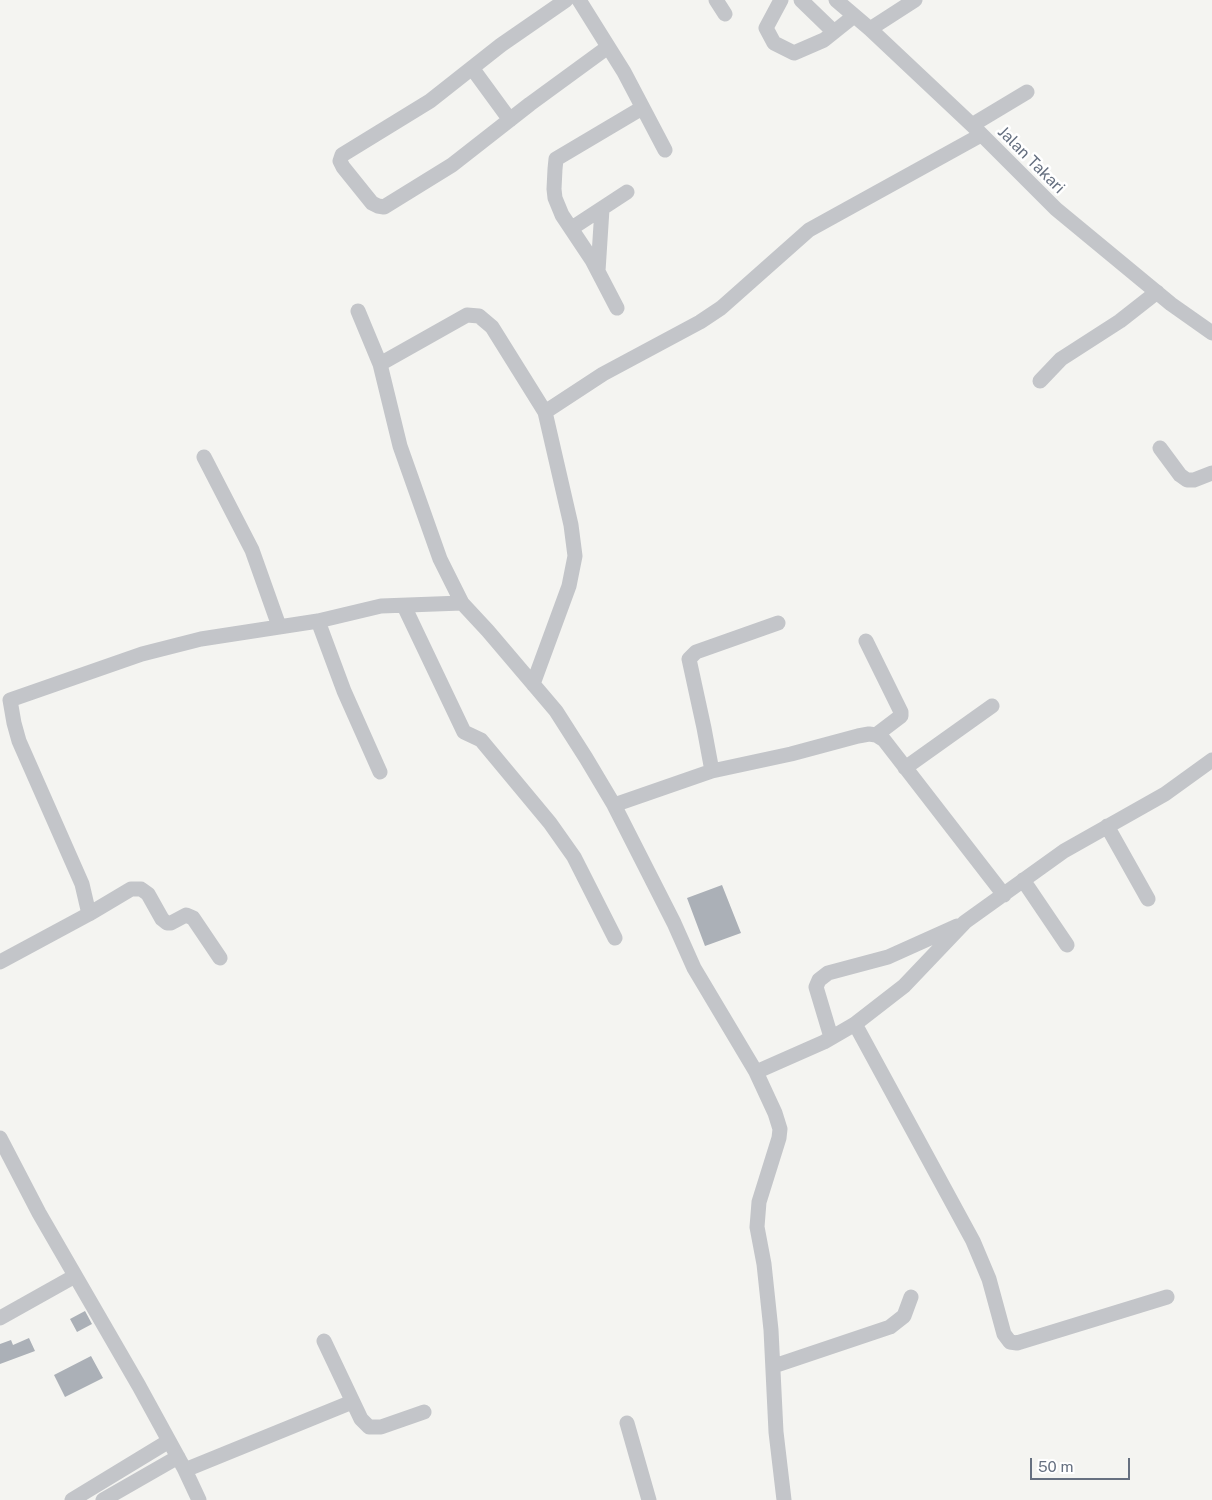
<!DOCTYPE html>
<html>
<head>
<meta charset="utf-8">
<style>
	body { margin:0 }
	#map { position:relative; width:1212px; height:1500px; overflow:hidden; background:#f4f4f1; font-family:"Public Sans",sans-serif }
	canvas { display:block }
	.scale { position:absolute; left:1030px; top:1458px; width:100px; height:22px; box-sizing:border-box; border:2px solid #667080; border-top:0; padding-left:6px; font-size:15px; line-height:18px; white-space:nowrap; color:#667080; -webkit-text-stroke:4px #fff; paint-order:stroke }
</style>
</head>
<body>
<div id="map">
<canvas width="1212" height="1500"></canvas>
<div class="scale">50 m</div>
</div>
<script>
const context = document.querySelector('canvas').getContext('2d');
context.lineJoin = 'round';
function fillPath(path, color) {
  context.fillStyle = color;
  context.fill(path, 'evenodd');
}
function shape(rows) {
  const path = new Path2D();
  for (const r of rows) {
    path.moveTo(r[0], r[1]);
    for (let i = 2; i < r.length; i += 2) path.lineTo(r[i], r[i + 1]);
  }
  return path;
}
function strokePath(path, color, width, dash) {
  context.strokeStyle = color;
  context.lineWidth = width;
  context.lineCap = dash ? 'butt' : 'round';
  context.setLineDash(dash || []);
  context.stroke(path);
}
function label(font, color, halo, rows, align = 'center') {
  context.font = font + ' "Public Sans",sans-serif';
  context.lineWidth = 5;
  context.setLineDash([]);
  context.textBaseline = 'middle';
  context.strokeStyle = halo;
  context.fillStyle = color;
  for (const [text, x, y, turn = 0] of rows) {
    context.save();
    context.translate(x, y);
    context.rotate((+turn || 0) * Math.PI / 180);
    context.textAlign = isNaN(turn) ? turn : align;
    if (halo) context.strokeText(text, 0, 0);
    context.fillText(text, 0, 0);
    context.restore();
  }
}
fillPath(shape([
	[722,885,741,933,705,946,687,898],
	[85,1311,92,1324,77,1332,70,1319],
	[29,1338,35,1351,0,1364,0,1344,11,1340,13,1345],
	[91,1356,103,1378,65,1397,54,1375]
]), '#abb0b7');
strokePath(shape([
	[566,0,501,45,430,101,342,155,340,161,343,167,372,203,378,206,384,207,452,165,530,104,608,47],
	[579,0,624,72,665,150],
	[716,0,725,14],
	[781,0,766,28,774,43,794,53,824,40,854,16],
	[801,0,834,32],
	[836,0,870,29,972,125,1056,209,1171,304,1212,333],
	[870,29,915,0],
	[472,68,510,120],
	[972,125,1027,92],
	[572,228,627,192],
	[598,271,602,209],
	[617,308,592,260,562,215,555,198,554,189,555,169,556,159,642,108],
	[358,311,380,364,400,446,440,559,462,603,488,631,556,711,586,758,614,805,674,923,694,968,756,1072,775,1113,780,1129,779,1138,759,1202,757,1227,764,1264,771,1330,776,1432,784,1500],
	[380,364,467,315,479,316,492,327,545,412],
	[1040,381,1061,359,1120,321,1157,292],
	[1160,448,1180,475,1187,480,1194,480,1212,473],
	[204,457,252,550,279,626],
	[404,606,464,732,481,740,550,823,574,857,615,938],
	[318,621,344,691,380,772],
	[866,641,901,712,901,716,876,735],
	[533,684,569,586,575,556,571,525,545,412,603,374,700,322,721,308,809,230,981,135],
	[905,768,992,706],
	[712,771,704,728,689,659,696,652,778,623],
	[614,805,712,771,791,754,858,736,869,734,876,735,884,740,1004,895],
	[1107,826,1148,899],
	[1023,880,1067,945],
	[89,914,131,889,141,889,148,894,162,919,167,923,171,923,186,915,193,918,220,958],
	[0,962,89,914,82,884,19,741,14,723,10,700,142,654,201,639,318,621,381,606,462,603],
	[855,1024,973,1241,989,1279,1004,1334,1010,1342,1017,1343,1167,1297],
	[831,1037,816,987,819,980,828,973,888,957,957,926],
	[756,1072,824,1042,855,1024,904,986,965,922,1064,851,1165,794,1212,760],
	[0,1138,39,1213,139,1386,185,1470,199,1500],
	[0,1318,75,1276],
	[324,1341,361,1419,369,1427,381,1427,424,1412],
	[774,1366,890,1327,904,1316,911,1297],
	[627,1423,649,1500],
	[185,1470,352,1402],
	[72,1500,169,1441],
	[103,1500,178,1457]
]), '#c3c5c9', 15);
label('16px', '#667080', '#fff', [
	["Jalan Takari",1031,160,45]
]);
</script>
</body>
</html>
